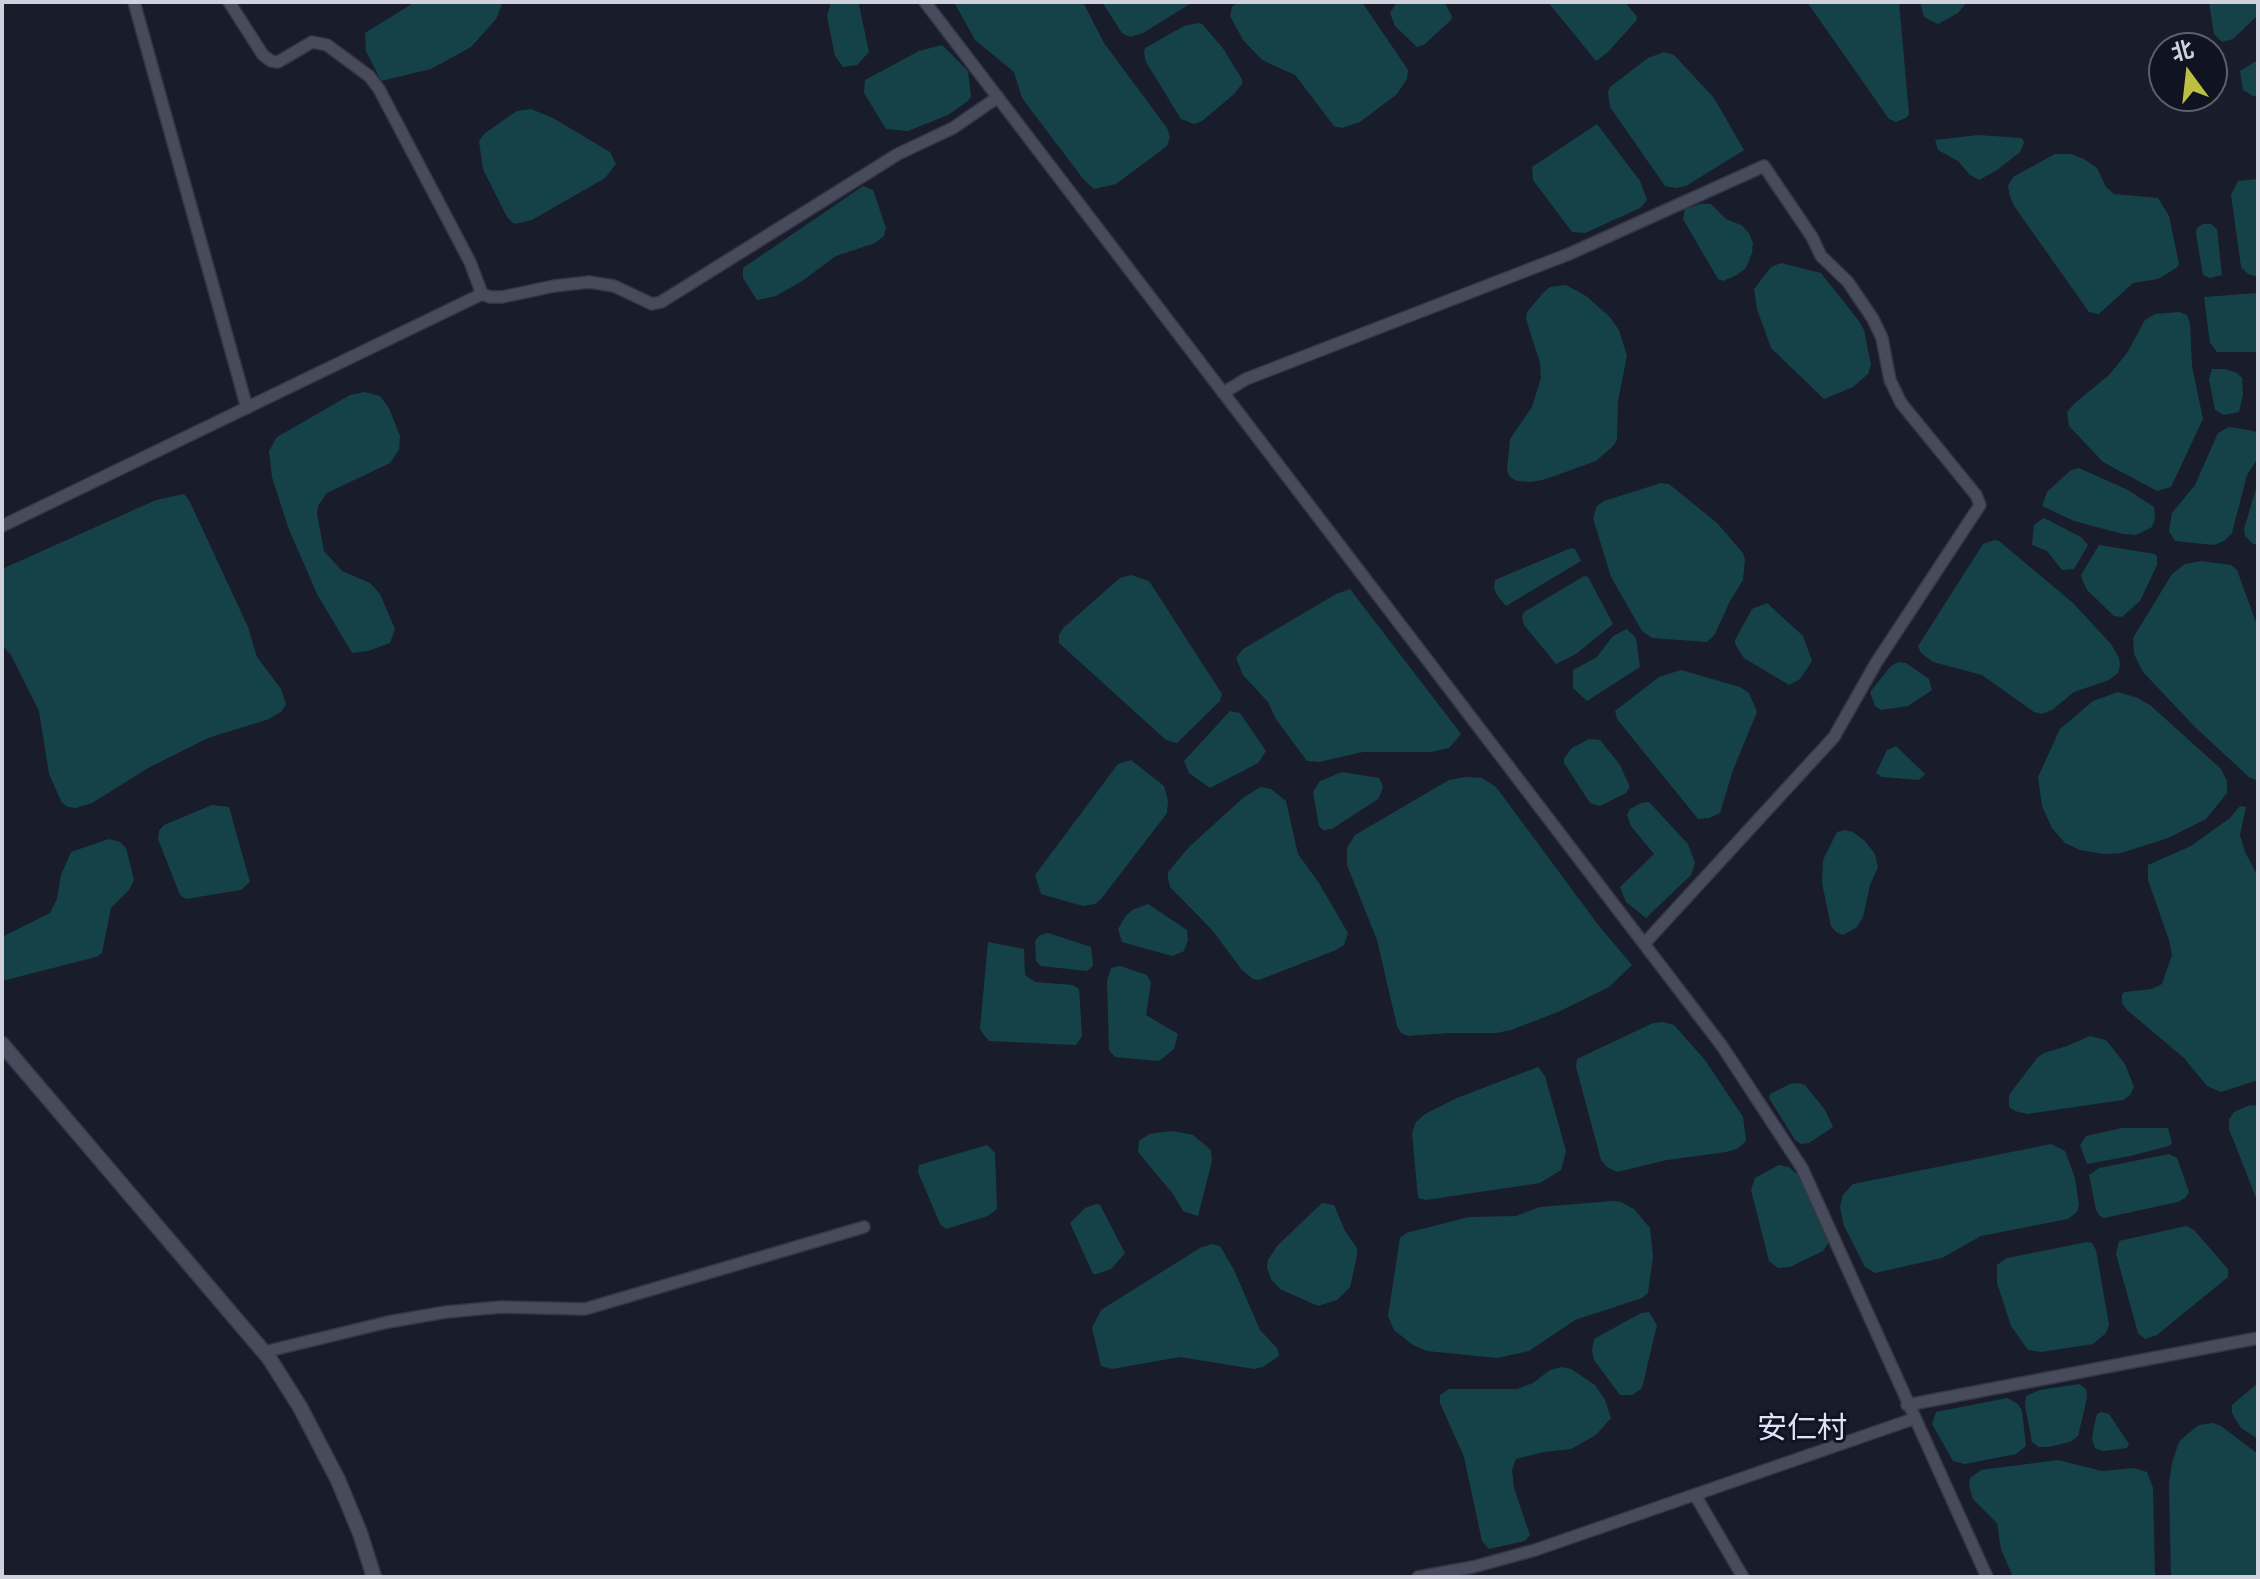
<!DOCTYPE html>
<html>
<head>
<meta charset="utf-8">
<style>
	body { margin:0 }
	#map { position:relative; width:2260px; height:1579px; overflow:hidden; background:#191c2b; font-family:"IBM Plex Sans","Noto Sans SC",sans-serif }
	canvas { display:block }
	.frame { position:absolute; inset:0; border:4px solid #cfd2dc; pointer-events:none }
	.north { position:absolute; left:2148px; top:32px; width:80px; height:80px; box-sizing:border-box; background:#101321; border:2px solid #5c5f6c; border-radius:50%; rotate:345deg; font-size:22px; font-weight:700; line-height:32px; text-align:center; color:#cfd2dc }
	.north::after { content:''; display:block; margin:auto; width:28px; height:36px; background:#bdbf43; clip-path:polygon(50% 0,100% 100%,50% 72%,0 100%) }
</style>
</head>
<body>
<div id="map">
<canvas width="2260" height="1579"></canvas>
<div class="frame"></div>
<div class="north">北</div>
</div>
<script>
const context = document.querySelector('canvas').getContext('2d');
context.lineJoin = 'round';
function fillPath(path, color) {
  context.fillStyle = color;
  context.fill(path, 'evenodd');
}
function shape(rows) {
  const path = new Path2D();
  for (const r of rows) {
    path.moveTo(r[0], r[1]);
    for (let i = 2; i < r.length; i += 2) path.lineTo(r[i], r[i + 1]);
  }
  return path;
}
function strokePath(path, color, width, dash) {
  context.strokeStyle = color;
  context.lineWidth = width;
  context.lineCap = dash ? 'butt' : 'round';
  context.setLineDash(dash || []);
  context.stroke(path);
}
function label(font, color, halo, rows, align = 'center') {
  context.font = font + ' "IBM Plex Sans","Noto Sans SC",sans-serif';
  context.lineWidth = 6;
  context.setLineDash([]);
  context.textBaseline = 'middle';
  context.strokeStyle = halo;
  context.fillStyle = color;
  for (const [text, x, y, turn = 0] of rows) {
    context.save();
    context.translate(x, y);
    context.rotate((+turn || 0) * Math.PI / 180);
    context.textAlign = isNaN(turn) ? turn : align;
    if (halo) context.strokeText(text, 0, 0);
    context.fillText(text, 0, 0);
    context.restore();
  }
}
fillPath(shape([
	[415,2,503,2,496,19,471,47,431,69,381,81,366,51,365,33],
	[831,2,857,2,859,5,869,52,857,65,843,67,835,56,827,16],
	[954,2,1083,2,1104,43,1167,128,1170,137,1167,146,1116,184,1094,189,1084,180,1022,98,1014,72,975,40],
	[1102,2,1193,2,1143,33,1130,37,1122,33],
	[1238,2,1362,2,1408,70,1407,79,1397,94,1360,122,1342,128,1334,126,1295,75,1262,60,1243,40,1230,16,1232,7],
	[1397,2,1444,2,1452,16,1451,20,1425,44,1417,47,1395,26,1390,13],
	[1548,2,1625,2,1637,17,1636,21,1607,53,1596,61],
	[1807,2,1899,2,1909,114,1906,118,1896,122,1889,119],
	[1920,2,1967,2,1958,13,1938,24,1924,17],
	[2209,2,2258,2,2258,15,2233,39,2222,42,2214,34],
	[1198,23,1202,24,1222,47,1242,79,1242,84,1233,95,1202,121,1194,124,1181,119,1146,62,1144,53,1145,48,1184,26],
	[942,45,968,71,971,97,968,101,948,115,908,131,886,129,864,93,865,80,919,51],
	[1664,52,1674,55,1714,98,1744,150,1686,186,1676,188,1665,186,1610,107,1608,92,1610,87,1648,58],
	[2258,60,2258,96,2253,96,2243,90,2240,71],
	[531,109,553,118,610,152,616,164,605,178,532,220,514,224,507,217,483,169,479,141,485,133,517,111],
	[1597,124,1640,181,1647,200,1640,208,1585,233,1572,232,1533,180,1532,167],
	[1978,135,2022,138,2024,143,2020,152,1997,170,1979,180,1970,175,1958,161,1938,150,1935,140],
	[2055,154,2071,154,2084,159,2097,168,2106,187,2114,194,2158,198,2169,216,2179,264,2176,268,2158,279,2133,283,2099,314,2089,312,2014,206,2010,196,2008,186,2013,177],
	[2258,179,2258,277,2248,274,2241,267,2231,195,2238,181],
	[863,186,873,190,886,228,884,236,875,243,836,256,802,281,776,296,757,300,743,278,743,268],
	[1700,204,1711,204,1726,219,1741,225,1749,233,1753,243,1752,253,1746,268,1737,275,1723,281,1718,279,1683,219,1685,209],
	[2203,224,2211,224,2217,229,2222,275,2210,278,2203,275,2196,234,2197,228],
	[1781,263,1821,273,1859,321,1864,330,1871,365,1868,374,1853,387,1824,399,1771,348,1757,309,1754,289,1771,267],
	[1566,285,1586,296,1609,316,1619,330,1627,356,1618,401,1617,440,1613,446,1596,461,1546,479,1532,482,1517,481,1510,477,1507,471,1510,439,1532,407,1541,378,1540,363,1526,319,1527,312,1544,292,1550,287],
	[2258,293,2258,352,2217,352,2210,343,2204,297],
	[2179,312,2187,315,2190,324,2192,366,2203,419,2171,487,2157,491,2103,462,2069,426,2067,412,2075,403,2109,375,2127,353,2145,320,2155,314],
	[2212,369,2225,369,2237,373,2242,378,2243,394,2239,412,2224,415,2215,410,2209,379],
	[365,392,380,396,389,408,400,436,399,450,390,463,327,493,318,506,317,514,324,551,342,571,370,583,380,594,395,629,390,643,368,651,352,653,317,594,288,527,272,477,269,451,277,437,350,395],
	[2229,427,2254,431,2258,435,2258,458,2247,475,2232,533,2224,541,2214,545,2175,541,2169,531,2172,513,2195,485,2218,433],
	[2079,468,2128,490,2154,507,2155,519,2152,527,2136,535,2123,534,2074,521,2042,506,2047,492,2071,470],
	[2258,482,2258,544,2253,544,2245,536,2244,529],
	[1661,483,1669,484,1717,523,1743,553,1745,560,1743,580,1730,601,1715,634,1707,642,1652,638,1642,631,1611,577,1593,518,1597,506,1604,501],
	[184,494,189,500,248,627,257,657,281,689,286,704,282,711,269,719,208,738,150,767,92,803,76,808,68,807,62,803,49,774,39,711,11,655,2,645,2,569,156,500],
	[2044,518,2081,537,2088,545,2074,569,2062,570,2047,551,2032,545,2034,525],
	[1995,540,1999,541,2073,603,2111,644,2119,658,2120,665,2118,673,2109,680,2074,692,2052,710,2042,714,2034,712,1982,675,1933,662,1921,653,1918,646,1983,544],
	[2099,545,2155,554,2157,557,2157,565,2140,601,2122,617,2114,616,2087,590,2082,579,2081,575],
	[1571,548,1575,549,1581,561,1506,606,1497,595,1494,588,1495,580],
	[2201,561,2231,565,2237,570,2258,628,2258,781,2249,777,2196,728,2143,672,2134,654,2133,638,2172,574,2185,564],
	[1131,575,1149,581,1222,694,1220,701,1177,743,1166,740,1059,643,1059,635,1063,628,1120,578],
	[1584,576,1588,577,1613,624,1576,654,1556,664,1524,625,1522,617,1524,612],
	[1350,589,1461,734,1449,748,1431,752,1363,752,1319,762,1307,761,1276,719,1268,702,1243,675,1236,658,1243,649,1336,594],
	[1767,603,1803,636,1812,661,1800,679,1789,685,1744,658,1735,644,1735,640,1752,609],
	[1627,629,1636,638,1640,667,1587,701,1573,688,1573,670,1597,657,1613,636],
	[1898,662,1906,663,1929,679,1932,690,1908,706,1881,710,1875,706,1870,692,1891,666],
	[1681,670,1740,687,1749,693,1757,712,1733,770,1720,813,1709,818,1698,819,1617,719,1615,711,1659,677],
	[2118,692,2138,698,2150,705,2221,769,2227,781,2227,793,2206,819,2168,838,2121,853,2104,854,2080,850,2065,843,2052,828,2042,806,2038,777,2060,729,2093,701],
	[1230,711,1240,713,1266,751,1258,763,1210,788,1189,773,1184,761],
	[1589,739,1600,740,1620,765,1630,787,1626,793,1600,806,1590,803,1564,763,1564,758,1572,748],
	[1896,746,1925,774,1919,780,1882,777,1876,773,1887,750],
	[1131,760,1164,786,1168,801,1167,813,1101,899,1095,904,1083,906,1041,894,1035,875,1118,764],
	[1342,772,1379,778,1383,787,1381,793,1378,799,1332,829,1323,830,1319,826,1313,792,1320,781],
	[1465,777,1482,778,1496,787,1599,926,1632,965,1609,987,1558,1012,1511,1030,1496,1033,1448,1033,1408,1036,1401,1033,1397,1026,1377,940,1347,865,1347,848,1355,835,1449,780],
	[1261,787,1271,789,1286,801,1298,854,1319,883,1348,933,1344,945,1336,950,1259,980,1253,979,1241,969,1213,931,1170,887,1168,878,1168,872,1189,847,1244,797],
	[1649,802,1688,844,1695,863,1691,875,1646,918,1626,902,1620,887,1654,854,1631,826,1627,815,1630,809,1641,803],
	[212,805,229,807,250,882,241,890,186,899,180,895,158,839,159,831,164,825],
	[2240,806,2246,807,2240,835,2245,852,2258,877,2258,1080,2221,1092,2207,1086,2184,1058,2127,1010,2122,1003,2122,995,2124,992,2152,989,2162,984,2172,955,2169,940,2148,880,2148,865,2191,846,2230,818],
	[1845,830,1853,832,1865,841,1875,854,1878,867,1870,885,1863,917,1857,927,1843,935,1836,932,1831,926,1822,883,1823,860,1837,832],
	[109,839,120,842,126,848,134,880,129,890,111,908,102,953,96,957,2,981,2,937,50,913,57,899,61,875,71,852],
	[1148,904,1187,930,1188,940,1184,951,1172,956,1122,942,1118,929,1125,917,1132,910],
	[1048,933,1091,947,1093,966,1087,971,1041,966,1036,961,1035,941,1040,935],
	[988,942,1024,949,1025,975,1035,982,1073,985,1079,989,1082,1036,1076,1045,989,1041,984,1035,980,1029],
	[1120,966,1147,975,1151,983,1146,1015,1178,1034,1174,1049,1159,1061,1115,1057,1109,1050,1107,981,1111,968],
	[1663,1022,1674,1025,1705,1060,1743,1117,1746,1141,1737,1149,1726,1152,1667,1160,1617,1172,1607,1167,1601,1160,1576,1067,1577,1059,1653,1023],
	[2090,1036,2106,1040,2125,1064,2134,1087,2130,1095,2123,1100,2027,1114,2015,1111,2009,1107,2009,1095,2037,1058,2044,1053,2067,1046],
	[1538,1067,1545,1076,1566,1151,1561,1170,1540,1183,1426,1200,1418,1198,1412,1133,1416,1122,1425,1114,1457,1098],
	[1798,1083,1805,1085,1825,1110,1833,1127,1809,1143,1801,1144,1795,1140,1769,1098,1770,1094,1790,1084],
	[2250,1105,2258,1106,2258,1203,2229,1129,2229,1119,2234,1112],
	[2122,1128,2168,1128,2172,1143,2169,1146,2130,1156,2087,1164,2080,1145,2086,1136],
	[1173,1131,1193,1135,1211,1150,1212,1161,1198,1216,1183,1211,1173,1194,1138,1152,1139,1141,1149,1134],
	[2051,1144,2065,1151,2075,1178,2079,1205,2077,1212,2068,1219,1981,1236,1942,1258,1875,1273,1865,1267,1844,1226,1840,1207,1843,1195,1853,1184],
	[987,1145,995,1153,997,1209,988,1216,946,1229,940,1224,918,1172,919,1165],
	[2169,1154,2177,1158,2189,1192,2185,1198,2178,1202,2104,1218,2100,1216,2096,1210,2089,1175,2099,1168],
	[1779,1165,1789,1167,1798,1175,1829,1242,1823,1251,1790,1267,1778,1268,1769,1261,1751,1190,1755,1178],
	[1613,1201,1621,1202,1634,1209,1650,1228,1653,1257,1648,1293,1642,1298,1575,1320,1529,1351,1497,1358,1427,1351,1413,1345,1394,1330,1388,1316,1400,1238,1406,1233,1469,1217,1516,1216,1540,1207],
	[1322,1203,1334,1205,1345,1231,1357,1248,1357,1256,1350,1287,1337,1300,1318,1306,1280,1289,1271,1279,1267,1267,1268,1260,1277,1246],
	[1096,1204,1100,1205,1125,1253,1111,1269,1097,1274,1093,1274,1070,1223,1085,1208],
	[2186,1226,2194,1230,2228,1269,2228,1277,2157,1335,2145,1339,2138,1333,2116,1254,2119,1241],
	[2087,1242,2092,1243,2096,1250,2109,1325,2106,1333,2093,1344,2041,1352,2028,1350,2011,1326,1997,1283,1997,1265,2007,1258],
	[1212,1244,1220,1246,1234,1270,1260,1330,1277,1348,1279,1356,1263,1367,1254,1369,1180,1357,1112,1369,1101,1366,1092,1328,1101,1310,1200,1248],
	[1649,1312,1657,1325,1642,1388,1632,1395,1620,1395,1594,1360,1592,1350,1594,1339,1641,1313],
	[1562,1367,1571,1369,1595,1385,1605,1400,1611,1418,1596,1435,1571,1449,1544,1452,1516,1459,1512,1470,1514,1488,1530,1535,1525,1541,1489,1549,1482,1541,1464,1457,1440,1403,1440,1395,1449,1389,1517,1389,1533,1383,1550,1370],
	[2258,1383,2258,1439,2241,1428,2232,1413,2232,1405],
	[2079,1384,2086,1389,2087,1398,2078,1436,2070,1442,2048,1447,2039,1447,2032,1442,2025,1405,2026,1396,2040,1390],
	[2007,1398,2018,1404,2022,1411,2026,1446,2016,1454,1965,1464,1953,1461,1932,1424,1936,1412],
	[2101,1412,2109,1414,2129,1444,2127,1448,2103,1451,2095,1448,2092,1439,2094,1426,2097,1414],
	[2213,1423,2221,1426,2258,1454,2258,1577,2171,1577,2169,1484,2172,1463,2179,1442,2185,1436,2199,1425],
	[2058,1460,2102,1471,2134,1468,2147,1472,2153,1488,2155,1577,2013,1577,2001,1549,1997,1523,1973,1499,1969,1486,1970,1478,1981,1470]
]), '#154249');
const minor = shape([
	[134,2,247,408],
	[229,2,263,55,271,61,278,62,312,42,327,45,369,76,379,89,470,262,482,294],
	[925,2,1722,1046,1802,1168,1987,1577],
	[1223,393,1246,379,1569,254,1764,166,1812,237,1821,256,1848,282,1873,319,1882,338,1890,380,1901,403,1976,495,1980,505,1876,663,1834,737,1644,944],
	[2,526,482,294,490,297,502,297,554,286,589,282,614,286,652,304,661,302,898,154,953,128,998,97],
	[264,1352,388,1322,446,1312,501,1307,585,1309,864,1227],
	[1907,1405,2258,1338],
	[1695,1495,1743,1577],
	[1418,1577,1473,1567,1535,1550,1913,1419]
]);
const tertiary = shape([
	[2,1044,269,1358,300,1407,338,1480,360,1533,374,1577]
]);
strokePath(minor, '#353743', 14);
strokePath(tertiary, '#353743', 17);
strokePath(minor, '#474b5c', 11);
strokePath(tertiary, '#474b5c', 14);
label('30px', '#dee3f7', '#101321', [
	["安仁村",1802,1429]
]);
</script>
</body>
</html>
